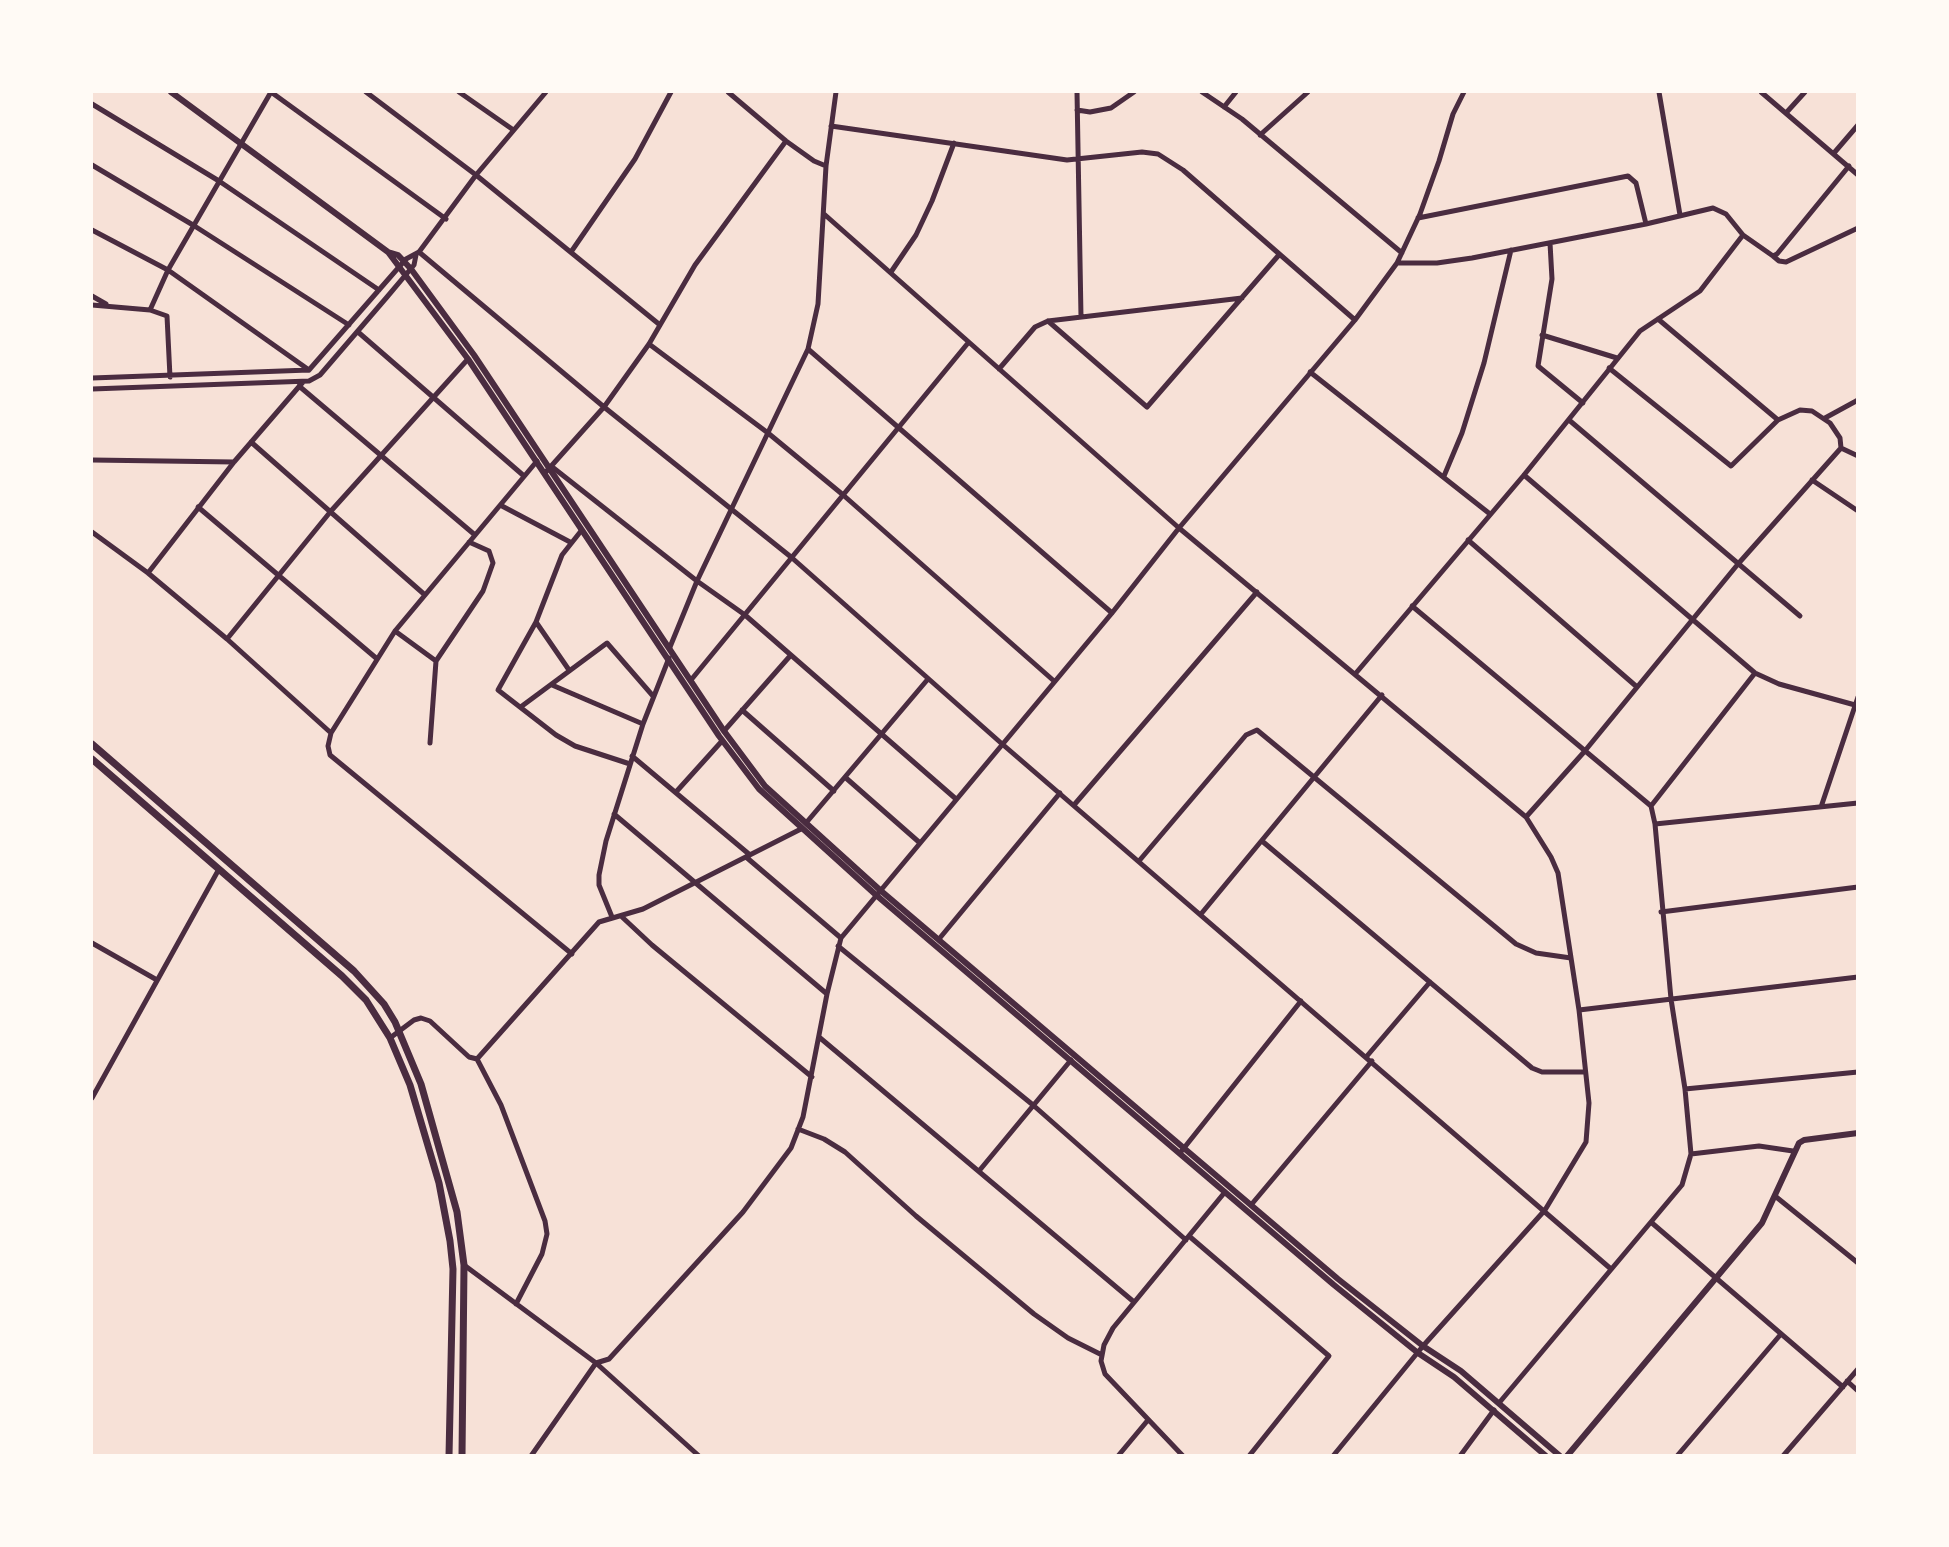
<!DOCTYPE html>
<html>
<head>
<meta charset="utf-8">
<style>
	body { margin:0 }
	#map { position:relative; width:1949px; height:1547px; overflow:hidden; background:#f7e1d7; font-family:Commissioner,sans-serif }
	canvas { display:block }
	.frame { position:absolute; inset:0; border:93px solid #fffaf5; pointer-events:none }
</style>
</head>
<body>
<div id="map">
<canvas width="1949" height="1547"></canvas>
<div class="frame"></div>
</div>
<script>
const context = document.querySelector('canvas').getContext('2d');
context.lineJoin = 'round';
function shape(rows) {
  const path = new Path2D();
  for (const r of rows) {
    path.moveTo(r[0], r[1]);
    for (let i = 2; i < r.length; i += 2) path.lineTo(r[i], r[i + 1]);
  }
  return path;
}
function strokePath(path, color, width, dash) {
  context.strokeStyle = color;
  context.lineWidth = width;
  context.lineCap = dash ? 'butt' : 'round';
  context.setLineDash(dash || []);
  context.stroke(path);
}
strokePath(shape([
	[271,92,446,219],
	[366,92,476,175,660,325],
	[459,92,512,129],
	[728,92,786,141,814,161,826,166],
	[1077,92,1081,317],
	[1202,92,1242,119,1402,253],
	[1659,92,1680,215],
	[1761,92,1858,175],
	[92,104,219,181,379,290],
	[1224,107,1236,92],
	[1077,110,1090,112,1111,108,1134,92],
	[1786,113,1805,92],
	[831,126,1067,160,1142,152,1158,154,1183,170,1355,320],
	[1260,135,1308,92],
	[1834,153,1858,125],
	[92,165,193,225,349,325],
	[824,214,1179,528,1526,817,1551,857,1558,873,1579,1010,1589,1103,1586,1142,1545,1210,1423,1346,1333,1456],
	[1418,218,1628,176,1636,183,1646,224],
	[92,230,168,270,309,370],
	[1550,243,1552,279,1538,366,1583,403],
	[419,252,604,407,791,557,1001,743,1611,1269],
	[571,252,635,159,671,92],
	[1773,256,1779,261,1786,262,1858,228],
	[1397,263,1437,263,1472,258,1646,224,1713,208,1726,214,1743,235,1773,256,1777,254,1849,166],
	[891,272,916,235,932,201,954,143],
	[92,296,106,304],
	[92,305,150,310,168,270,271,92],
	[150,310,167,316,170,377],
	[1658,319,1778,420],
	[1048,321,1147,407,1278,256],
	[358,332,524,476],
	[1542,335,1617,358],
	[649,344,768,433,842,494,1054,681],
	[808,349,1112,613],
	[999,369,1035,327,1048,321,1242,298],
	[1310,372,1490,514],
	[92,378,309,370,406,259,419,252,476,175,546,92],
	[299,386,475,535],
	[92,389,309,381,320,375,387,297,414,265,416,255],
	[1825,418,1858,400],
	[1569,420,1800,616],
	[251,442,425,595],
	[1841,448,1858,456],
	[92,460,234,462],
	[537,461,395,631,331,733,328,746,330,755,572,954],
	[551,466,697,581,745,615,956,799],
	[545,473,604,407,649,344,695,265,786,141],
	[1524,475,1755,673,1779,684,1855,705],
	[1444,476,1462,433,1484,363,1511,250],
	[1812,480,1858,511],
	[502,506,570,542],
	[198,507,376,658],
	[581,531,562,555,536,622,498,690,556,735,575,746,630,764],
	[92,532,148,573,227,639,331,733],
	[1468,540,1637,687],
	[148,573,234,462,303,382],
	[1412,606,1651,806,1655,824,1671,999,1685,1089,1691,1154,1682,1185,1499,1403],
	[536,622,569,670],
	[395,631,436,661],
	[227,639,331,511,468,359],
	[670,647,697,581,808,349,818,304,826,166,836,92],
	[1356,673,1524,475,1640,331,1700,291,1743,235],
	[691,680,968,343],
	[552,685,643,724],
	[522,706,607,643,653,696],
	[742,710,834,791],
	[724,731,790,656],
	[430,743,436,661,483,591,493,563,489,551,469,542],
	[632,756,750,855],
	[846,778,920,843],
	[676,792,722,741],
	[1074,805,1257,592],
	[1651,806,1755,673],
	[1821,807,1858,697],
	[614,814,827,994],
	[1526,817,1584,752,1738,564,1841,448,1840,438,1830,423,1812,411,1800,410,1778,420,1731,466,1609,368],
	[806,823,928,679],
	[1655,824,1858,803],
	[1262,841,1532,1068,1542,1072,1585,1072],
	[746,857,841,938],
	[1139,861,1246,735,1257,730,1516,944,1536,953,1571,958],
	[1661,912,1858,887],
	[1201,914,1382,695],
	[621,916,652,945,812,1077],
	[612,917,599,885,599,875,606,841,643,724,669,658],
	[939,939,1060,793],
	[92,943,157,980],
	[838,946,1033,1105,1186,1240],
	[1579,1010,1858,977],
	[819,1037,1134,1302],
	[390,1038,414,1020,421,1018,430,1021,469,1057,477,1059],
	[1367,1056,1430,982],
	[477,1059,599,922,643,909,801,829],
	[477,1059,501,1105,545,1221,547,1234,542,1254,516,1304],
	[1685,1089,1858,1072],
	[92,1098,219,869],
	[798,1129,824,1139,845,1152,916,1216,1034,1314,1068,1338,1102,1355],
	[1180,1153,1301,1001],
	[1691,1154,1759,1146,1793,1151],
	[979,1171,1071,1060],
	[1775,1196,1858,1263],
	[1251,1205,1372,1061],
	[1652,1223,1843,1387],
	[1189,1236,1329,1356,1249,1456],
	[464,1265,596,1363,699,1456],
	[1847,1381,1858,1391],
	[531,1456,596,1363,609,1359,743,1212,791,1148,803,1117,827,994,841,938,1112,613,1179,528,1355,320,1397,263,1420,214,1439,161,1453,114,1464,92],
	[1118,1456,1148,1420],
	[1183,1456,1105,1374,1101,1361,1104,1345,1113,1328,1225,1192],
	[1460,1456,1494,1410],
	[1677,1456,1781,1334],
	[1783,1456,1858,1369]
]), '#4a2c40', 5);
strokePath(shape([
	[171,92,388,252,398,255,411,269,474,355,724,731,765,786,880,890,1338,1279,1423,1346,1461,1371,1560,1456],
	[388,252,468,359,719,736,759,789,876,895,1334,1285,1418,1353,1454,1377,1546,1456],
	[1567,1456,1762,1223,1799,1143,1804,1140,1858,1133]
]), '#4a2c40', 6);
strokePath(shape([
	[92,744,354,971,384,1004,395,1022,421,1084,457,1212,464,1265,462,1456],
	[92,759,342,976,366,1000,390,1038,410,1085,439,1183,450,1241,453,1269,449,1456]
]), '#4a2c40', 7);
</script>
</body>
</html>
